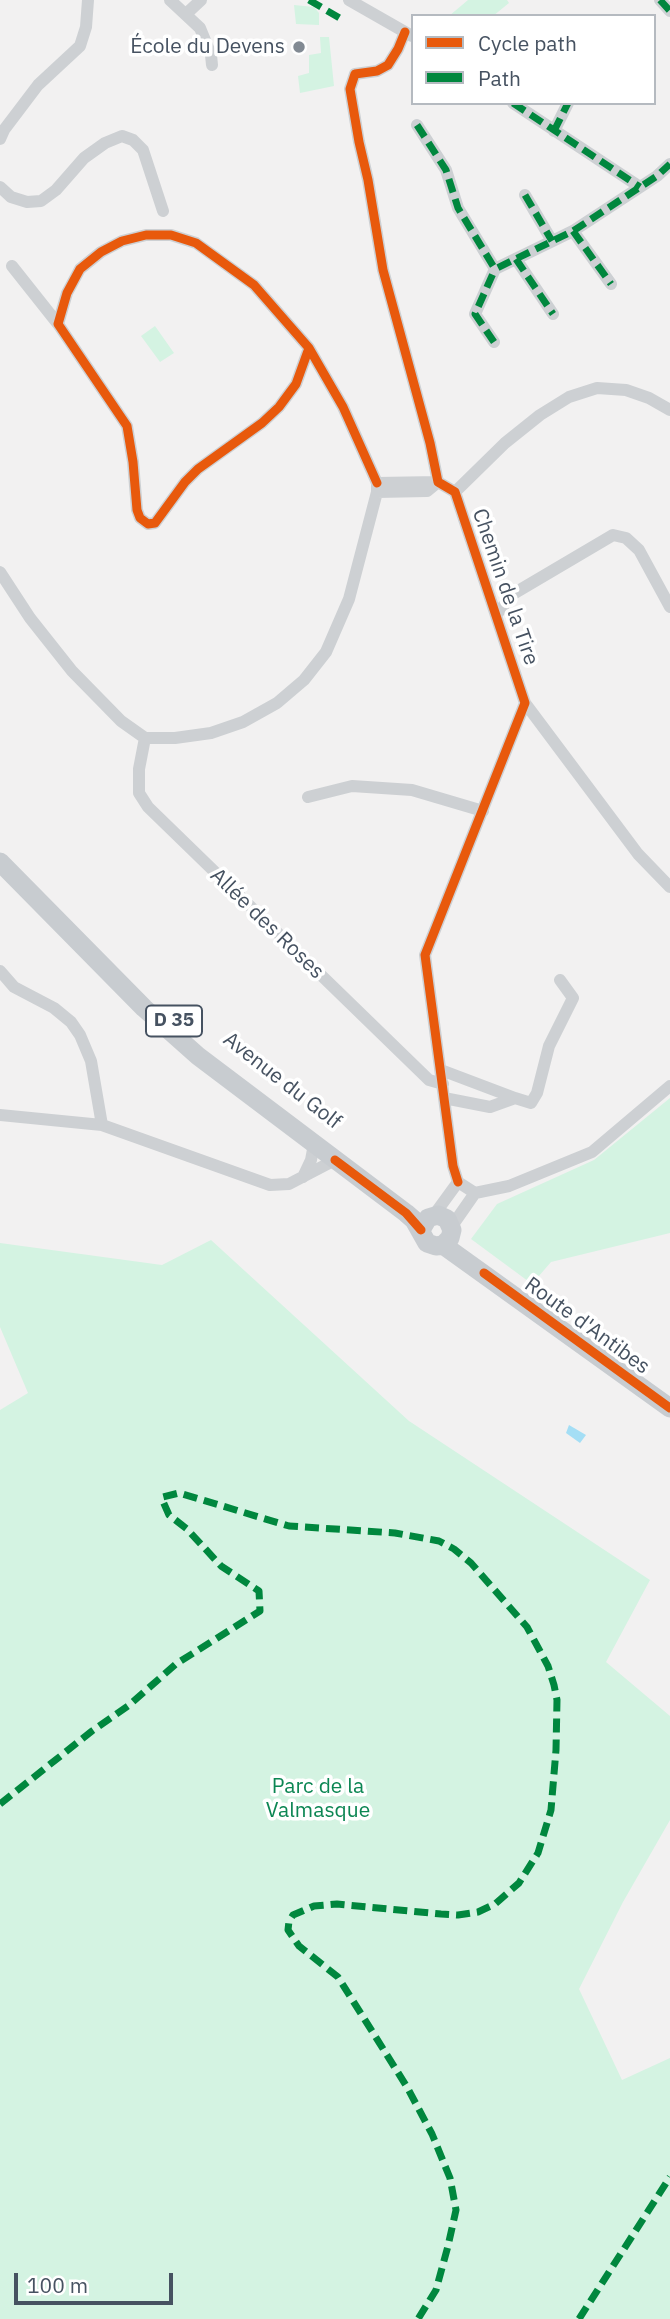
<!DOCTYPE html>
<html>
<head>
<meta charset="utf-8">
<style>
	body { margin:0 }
	#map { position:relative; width:670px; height:2319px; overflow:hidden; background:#f2f1f1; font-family:"IBM Plex Sans",sans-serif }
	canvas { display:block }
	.legend { position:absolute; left:411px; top:14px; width:245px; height:91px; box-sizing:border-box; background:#fff; border:2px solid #b5bac0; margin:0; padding:9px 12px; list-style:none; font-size:21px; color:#465261 }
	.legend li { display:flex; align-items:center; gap:14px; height:35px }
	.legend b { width:35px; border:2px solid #b5bac0 }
	.scale { position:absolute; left:14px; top:2273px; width:159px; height:32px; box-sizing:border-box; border:4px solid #465261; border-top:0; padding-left:9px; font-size:21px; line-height:24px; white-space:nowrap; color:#465261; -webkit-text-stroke:5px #fff; paint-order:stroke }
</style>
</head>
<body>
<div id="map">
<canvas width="670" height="2319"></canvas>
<ul class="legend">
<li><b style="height:9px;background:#e8590c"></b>Cycle path</li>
<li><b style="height:9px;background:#00873e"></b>Path</li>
</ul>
<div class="scale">100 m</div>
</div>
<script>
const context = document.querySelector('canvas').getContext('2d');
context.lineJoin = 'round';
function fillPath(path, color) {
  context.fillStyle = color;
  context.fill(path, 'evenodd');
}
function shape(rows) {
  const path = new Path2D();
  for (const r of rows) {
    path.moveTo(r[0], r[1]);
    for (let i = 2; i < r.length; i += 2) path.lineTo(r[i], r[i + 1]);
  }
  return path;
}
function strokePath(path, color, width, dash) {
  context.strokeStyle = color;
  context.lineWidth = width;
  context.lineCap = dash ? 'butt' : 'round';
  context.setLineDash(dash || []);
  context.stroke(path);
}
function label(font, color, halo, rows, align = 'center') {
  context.font = font + ' "IBM Plex Sans",sans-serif';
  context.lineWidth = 7;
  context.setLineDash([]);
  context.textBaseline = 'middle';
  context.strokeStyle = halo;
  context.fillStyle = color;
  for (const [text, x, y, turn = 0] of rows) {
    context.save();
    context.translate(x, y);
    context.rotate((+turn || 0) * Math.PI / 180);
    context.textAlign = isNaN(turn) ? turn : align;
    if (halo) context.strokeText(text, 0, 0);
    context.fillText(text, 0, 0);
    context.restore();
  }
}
fillPath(shape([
	[468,0,507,0,509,3,493,16,449,16],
	[294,5,314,7,319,13,319,25,296,24],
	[320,37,329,37,334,86,300,93,298,76,309,73,309,55,321,53],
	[155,326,174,353,160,362,141,336],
	[670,1098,670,1233,551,1262,532,1284,471,1239,497,1204,594,1160],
	[211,1240,409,1421,650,1580,606,1662,670,1716,670,1820,623,1902,579,1989,622,2080,670,2058,670,2319,0,2319,0,1410,28,1393,0,1327,0,1243,162,1265]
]), '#d4f3e2');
fillPath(shape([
	[569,1425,586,1435,580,1443,566,1433]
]), '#a4def5');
strokePath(shape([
	[170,0,200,28,211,55,212,65],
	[349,0,412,36],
	[660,0,670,11],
	[186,14,201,0],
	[405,32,398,49,388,65,377,71,355,74,350,89,359,142,368,180,383,270,430,443,438,482,455,492,525,703,425,955,453,1166,458,1182],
	[513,103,640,187],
	[417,125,446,170,458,208,495,269,573,231,657,176,670,164],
	[554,131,568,103],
	[0,139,4,130,38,85,80,46,86,27,88,0],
	[0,187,11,197,27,202,41,201,56,190,84,158,105,143,122,136,133,140,143,150,163,211],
	[525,195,552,241],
	[573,231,611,284],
	[516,259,553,314],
	[12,266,58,324],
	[494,342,475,314,495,269],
	[309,348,254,285,196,243,171,235,146,235,122,241,101,252,80,269,67,293,58,324,127,426,133,462,137,510,140,518,148,524,155,523,185,482,198,469,262,423,279,407,296,384,309,348,343,407,377,483],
	[438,482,427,491,377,492,377,483,438,482],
	[455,492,505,443,540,415,569,397,597,388,626,390,649,398,670,410],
	[0,572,30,618,72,671,121,721,145,738,175,738,211,733,243,722,277,703,304,680,326,652,349,599,377,492],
	[497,614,513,594,613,535,626,538,639,550,670,607],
	[525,703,638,854,670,887],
	[145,738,139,769,139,793,148,807,429,1080,443,1084],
	[308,797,352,786,412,790,483,811],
	[0,971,14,987,54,1008,71,1022,80,1035,91,1061,102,1125],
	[441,1070,515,1098,490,1107,444,1098],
	[515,1098,531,1103,537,1093,549,1046,573,998,560,980],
	[0,1115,102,1125,270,1185,289,1184,335,1160],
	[303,1177,311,1160,314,1144],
	[475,1193,509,1186,592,1152,670,1086],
	[434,1215,458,1182,475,1193,452,1226]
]), '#cdd0d3', 12);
strokePath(shape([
	[0,862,144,1008,198,1056,406,1213,414,1220,427,1243,436,1246,443,1245,450,1238,452,1230,447,1219,438,1215,428,1218,421,1230],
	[443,1245,670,1408]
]), '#c8ccd0', 19);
strokePath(shape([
	[309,0,343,20],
	[660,0,670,11],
	[513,103,640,187],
	[417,125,446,170,458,208,495,269,573,231,657,176,670,164],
	[554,131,568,103],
	[525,195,552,241],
	[573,231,611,284],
	[516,259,553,314],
	[494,342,475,314,495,269],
	[0,1804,92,1731,128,1706,176,1664,260,1611,259,1591,221,1566,187,1529,169,1515,162,1499,163,1497,179,1493,289,1526,395,1533,439,1541,454,1549,471,1563,527,1627,548,1666,554,1685,557,1700,556,1750,551,1810,538,1853,519,1883,495,1904,478,1912,458,1915,441,1914,337,1904,314,1906,293,1915,289,1921,288,1930,299,1946,338,1977,407,2087,432,2134,450,2178,456,2210,448,2246,436,2290,418,2319],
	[579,2319,670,2177]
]), '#00873e', 7, [14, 7]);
strokePath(shape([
	[405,32,398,49,388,65,377,71,355,74,350,89,359,142,368,180,383,270,430,443,438,482,455,492,525,703,425,955,453,1166,458,1182],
	[309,348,254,285,196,243,171,235,146,235,122,241,101,252,80,269,67,293,58,324,127,426,133,462,137,510,140,518,148,524,155,523,185,482,198,469,262,423,279,407,296,384,309,348,343,407,377,483],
	[335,1160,406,1213,421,1230],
	[484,1273,670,1408]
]), '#e8590c', 9);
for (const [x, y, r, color] of [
	[299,47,7,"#828a93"]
]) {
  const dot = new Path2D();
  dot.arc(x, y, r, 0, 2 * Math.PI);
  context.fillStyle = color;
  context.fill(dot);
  strokePath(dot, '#fff', 2.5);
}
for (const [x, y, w] of [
	[174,1021,56]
]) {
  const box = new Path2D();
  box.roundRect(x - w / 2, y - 15.5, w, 31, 5);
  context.fillStyle = '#fff';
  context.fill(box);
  strokePath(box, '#465261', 2);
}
label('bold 19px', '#465261', null, [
	["D 35",174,1021]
]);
label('21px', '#465261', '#fff', [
	["École du Devens",285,47]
], 'right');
label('21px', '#465261', '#fff', [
	["Chemin de la Tire",505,587,71],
	["Allée des Roses",267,924,44],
	["Avenue du Golf",282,1081,38],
	["Route d'Antibes",587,1326,36]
]);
label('21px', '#0c8653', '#fff', [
	["Parc de la",318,1787],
	["Valmasque",318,1811]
]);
</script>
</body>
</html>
